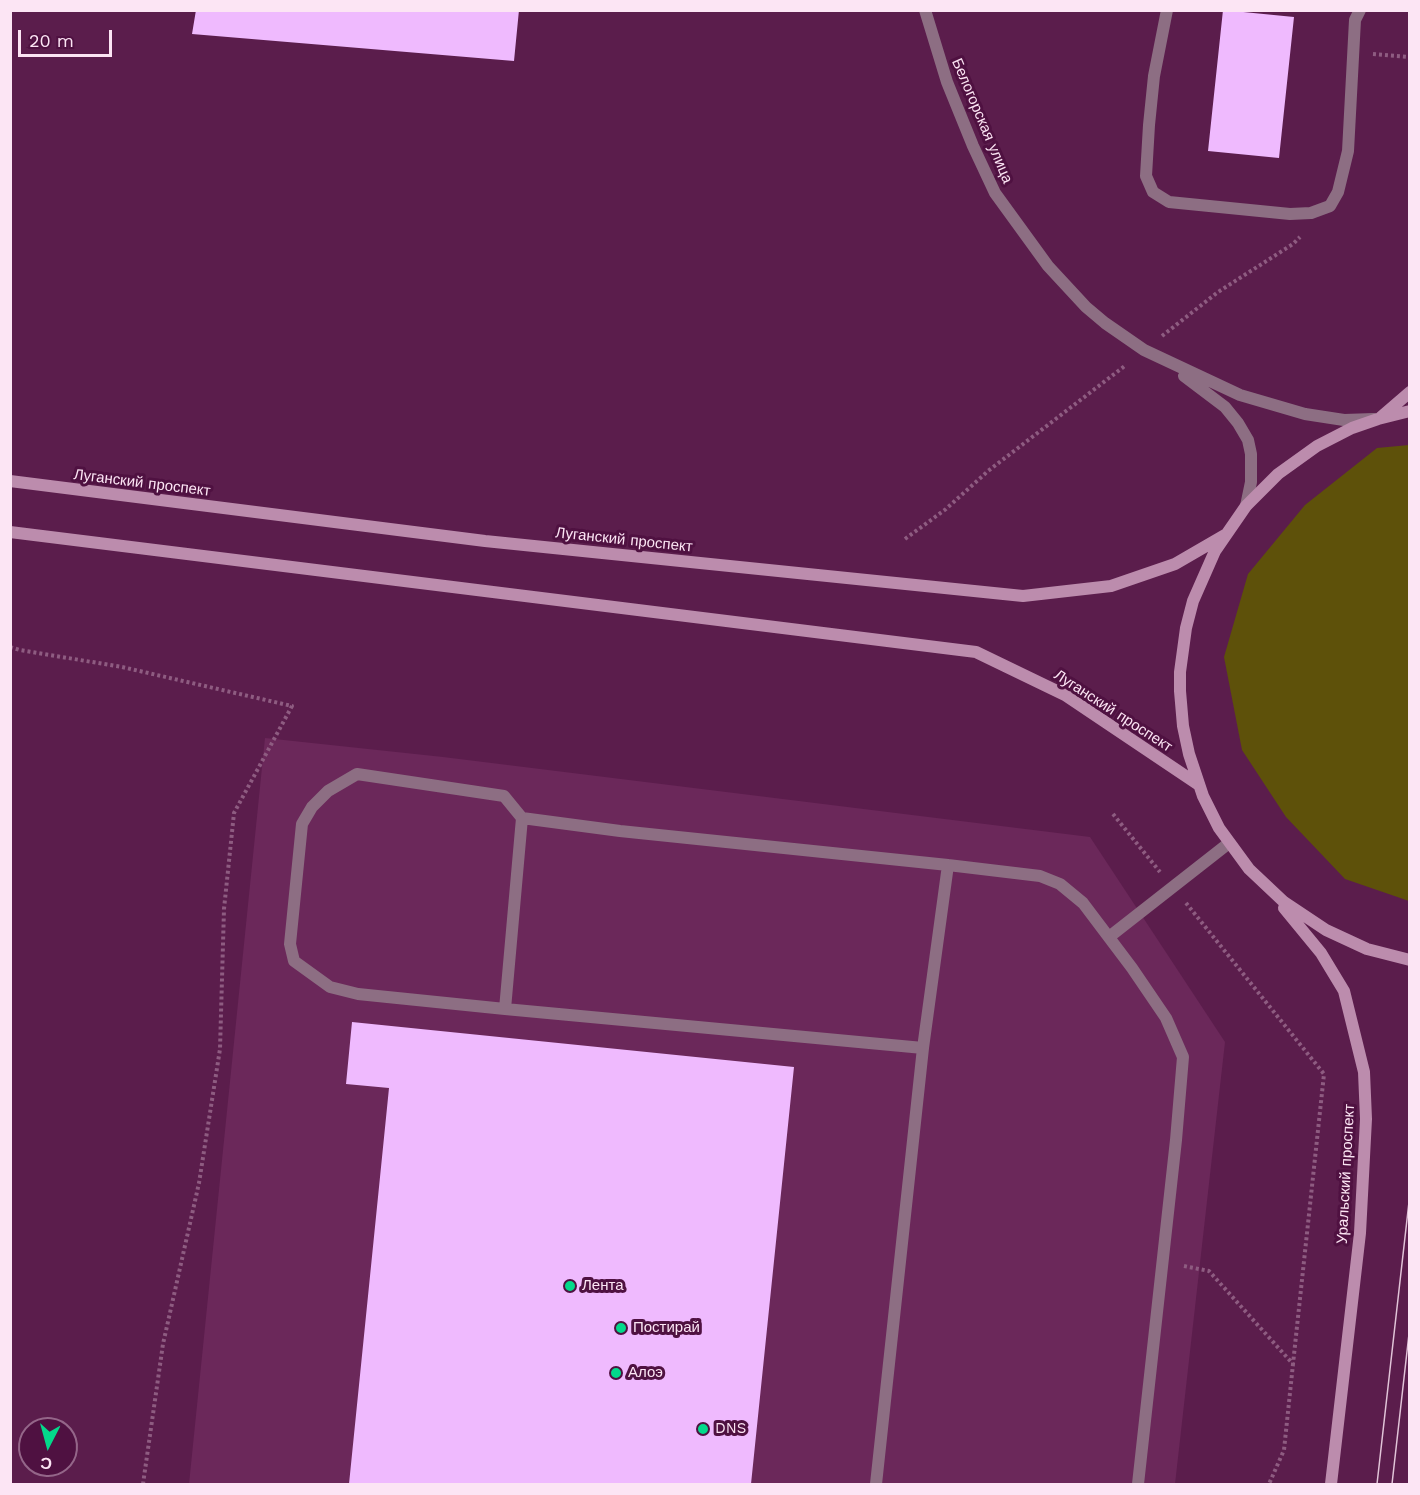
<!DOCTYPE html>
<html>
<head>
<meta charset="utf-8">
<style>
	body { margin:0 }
	#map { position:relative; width:1420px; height:1495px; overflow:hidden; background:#5b1d4c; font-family:"Work Sans",sans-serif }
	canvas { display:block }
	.frame { position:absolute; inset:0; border:12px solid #fce5f4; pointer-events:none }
	.north { position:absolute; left:18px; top:1417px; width:60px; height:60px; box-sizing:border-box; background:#4f1141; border:2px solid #946689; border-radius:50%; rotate:186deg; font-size:16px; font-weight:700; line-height:24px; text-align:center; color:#fce5f4 }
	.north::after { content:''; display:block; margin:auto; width:21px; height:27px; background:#03d98b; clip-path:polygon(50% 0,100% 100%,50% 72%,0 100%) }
	.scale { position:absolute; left:18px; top:30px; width:94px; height:27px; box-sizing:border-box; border:3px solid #fce5f4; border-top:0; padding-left:8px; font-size:18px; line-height:21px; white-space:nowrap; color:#fce5f4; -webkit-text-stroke:4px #4f1141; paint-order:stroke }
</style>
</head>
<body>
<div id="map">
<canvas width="1420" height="1495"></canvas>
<div class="frame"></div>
<div class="north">С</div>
<div class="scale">20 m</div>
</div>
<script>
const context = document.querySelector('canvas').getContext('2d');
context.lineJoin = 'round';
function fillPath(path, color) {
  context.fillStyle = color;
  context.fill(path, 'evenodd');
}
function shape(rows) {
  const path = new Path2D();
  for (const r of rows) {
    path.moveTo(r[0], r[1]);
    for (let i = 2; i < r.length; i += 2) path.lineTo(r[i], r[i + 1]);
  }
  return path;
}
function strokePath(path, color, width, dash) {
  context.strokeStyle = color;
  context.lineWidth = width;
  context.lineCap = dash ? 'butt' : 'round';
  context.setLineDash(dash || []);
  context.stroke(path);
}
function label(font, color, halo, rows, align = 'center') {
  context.font = font + ' "Work Sans",sans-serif';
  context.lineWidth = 6;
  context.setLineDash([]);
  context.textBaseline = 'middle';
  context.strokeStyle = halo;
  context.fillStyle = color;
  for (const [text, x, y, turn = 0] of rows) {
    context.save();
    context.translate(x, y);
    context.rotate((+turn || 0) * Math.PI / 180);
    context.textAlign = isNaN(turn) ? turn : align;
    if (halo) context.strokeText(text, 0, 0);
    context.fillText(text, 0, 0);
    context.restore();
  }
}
fillPath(shape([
	[265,738,443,757,1090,837,1225,1042,1175,1484,189,1484]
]), '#6b285a');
fillPath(shape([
	[1409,445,1410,445,1409,901,1345,879,1286,817,1242,750,1224,657,1248,574,1305,505,1377,448]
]), '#5e510a');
fillPath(shape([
	[196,10,519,10,514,61,192,34],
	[1223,10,1294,17,1279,158,1208,151],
	[352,1022,794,1067,751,1484,349,1484,389,1088,346,1084]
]), '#efbafe');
strokePath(shape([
	[1373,54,1410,57],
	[1162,336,1218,292,1293,244,1300,237],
	[905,539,946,509,988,471,1126,365],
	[10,647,20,650,122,667,292,706,234,813,224,909,220,1049,199,1183,163,1344,143,1484],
	[1113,814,1160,872],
	[1186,903,1324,1074,1293,1364],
	[1184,1266,1209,1271,1293,1364,1284,1450,1269,1484]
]), '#8e5c81', 4, [3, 3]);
strokePath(shape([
	[1167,10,1154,76,1149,125,1146,176,1153,192,1169,202,1290,214,1311,213,1330,206,1338,192,1348,151,1355,20,1360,10],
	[522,818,505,1009,923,1048,876,1484],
	[1109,937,1229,843],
	[505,1009,358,994,330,987,294,961,290,944,302,824,312,807,328,791,357,774,504,796,522,818,620,831,948,865,1040,876,1060,884,1083,903,1132,968,1166,1018,1183,1057,1176,1140,1138,1484],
	[923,1048,948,865]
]), '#8d6e83', 12);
strokePath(shape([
	[925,10,947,82,973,146,995,193,1048,266,1086,307,1105,323,1144,350,1240,395,1305,414,1344,420,1374,419],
	[1184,376,1225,407,1238,423,1248,440,1251,454,1251,482,1246,506]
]), '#8d6e83', 12);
strokePath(shape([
	[1410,411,1378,419,1352,428,1317,446,1278,474,1246,506,1215,551,1193,601,1186,628,1180,672,1180,691,1183,726,1189,754,1203,796,1219,828,1249,869,1284,902,1326,930,1367,949,1410,960],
	[1381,417,1410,392],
	[10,481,485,541,1023,596,1111,586,1175,564,1225,535],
	[10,532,976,652,1065,695,1199,785],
	[1284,908,1321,953,1344,991,1364,1072,1366,1119,1360,1233,1331,1484]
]), '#bc8cad', 12);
strokePath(shape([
	[1377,1484,1410,1193],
	[1392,1484,1410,1325]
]), '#e1c4d8', 1.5);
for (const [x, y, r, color] of [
	[570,1286,6,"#03d98b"],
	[621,1328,6,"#03d98b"],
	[616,1373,6,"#03d98b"],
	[703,1429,6,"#03d98b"]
]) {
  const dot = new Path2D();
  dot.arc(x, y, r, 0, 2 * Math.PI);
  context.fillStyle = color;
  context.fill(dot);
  strokePath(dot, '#4f1141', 2);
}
label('15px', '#fce5f4', '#4f1141', [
	["Белогорская улица",982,121,67],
	["Луганский проспект",142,483,7],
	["Луганский проспект",624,540,6],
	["Луганский проспект",1113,711,33],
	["Уральский проспект",1346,1174,-87]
]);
label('15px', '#fce5f4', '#4f1141', [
	["Лента",582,1286],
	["Постирай",633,1328],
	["Алоэ",628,1373],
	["DNS",715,1429]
], 'left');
</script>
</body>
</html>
